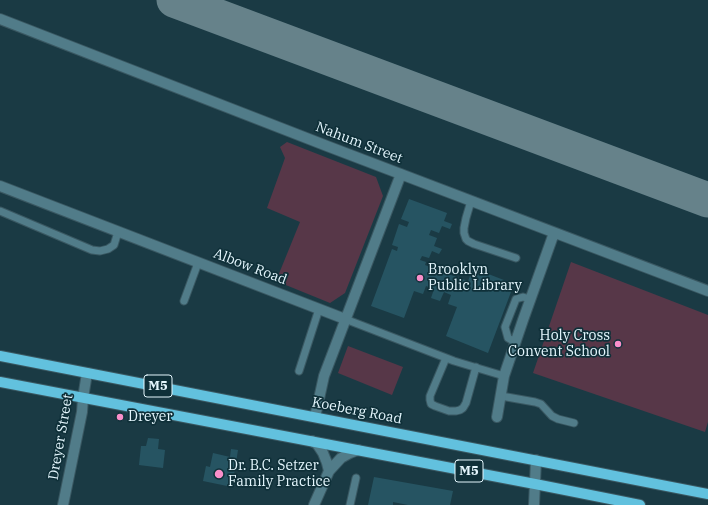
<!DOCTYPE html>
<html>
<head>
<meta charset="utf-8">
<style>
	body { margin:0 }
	canvas { display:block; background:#1a3a44 }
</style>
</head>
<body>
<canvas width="708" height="505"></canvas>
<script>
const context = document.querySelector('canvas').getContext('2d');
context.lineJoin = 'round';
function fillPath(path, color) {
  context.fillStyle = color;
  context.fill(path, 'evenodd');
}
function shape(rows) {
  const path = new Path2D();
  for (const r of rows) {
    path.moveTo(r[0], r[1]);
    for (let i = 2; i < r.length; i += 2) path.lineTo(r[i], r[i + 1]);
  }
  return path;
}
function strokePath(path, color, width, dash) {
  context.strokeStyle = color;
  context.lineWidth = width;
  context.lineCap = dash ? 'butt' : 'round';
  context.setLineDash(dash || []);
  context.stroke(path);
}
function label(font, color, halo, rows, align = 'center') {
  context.font = font + ' "IBM Plex Serif",serif';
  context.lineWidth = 3.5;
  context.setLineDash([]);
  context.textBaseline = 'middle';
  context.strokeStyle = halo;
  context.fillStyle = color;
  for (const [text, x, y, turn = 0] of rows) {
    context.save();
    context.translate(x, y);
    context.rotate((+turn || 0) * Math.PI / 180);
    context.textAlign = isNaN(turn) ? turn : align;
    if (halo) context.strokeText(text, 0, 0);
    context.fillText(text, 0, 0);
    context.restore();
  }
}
fillPath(shape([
	[287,142,376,177,383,196,345,293,330,303,276,281,300,222,267,208,285,158,280,147],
	[571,262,708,315,708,422,705,432,533,373],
	[348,346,403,367,392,395,338,373]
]), '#573748');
strokePath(shape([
	[174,0,708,200]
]), '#66828a', 35);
fillPath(shape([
	[409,199,447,213,444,221,452,224,450,229,442,226,439,233,431,230,429,235,437,238,434,246,442,249,439,254,432,251,429,258,422,256,420,260,426,262,425,265,442,272,444,267,450,269,448,274,468,281,473,268,514,284,488,353,446,336,457,307,448,304,451,295,444,292,440,301,431,298,434,289,426,286,423,294,414,291,404,318,371,306,392,249,397,251,398,247,392,245,399,224,407,227,409,222,401,219],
	[148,438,159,439,158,449,165,450,163,468,139,465,141,446,146,446],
	[231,449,238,450,232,487,203,481,206,466,210,467,213,453,230,457],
	[374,477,453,491,450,505,408,505,393,502,393,505,368,505]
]), '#265462');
const lane = shape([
	[471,201,466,218,464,228,464,233,466,239,468,241,474,244,516,258],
	[0,211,92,250,100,251,108,249,114,245,118,232],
	[184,301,198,263],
	[345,319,454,361,504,376],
	[515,342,508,338,505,327,516,299,523,297,530,299],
	[446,358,430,396,430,400,431,404,435,406,449,411,456,411,460,410,463,408,466,403,476,367],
	[299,371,319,309],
	[501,396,535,402,541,404,552,416,558,419,574,423],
	[350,505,356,478]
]);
const street = shape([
	[0,19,327,146,708,291],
	[0,186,345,319],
	[315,417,324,376,401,174],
	[497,417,504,376,523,320,554,233],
	[312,441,317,444,323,453,327,463,329,471],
	[63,505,82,412,83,398,87,373],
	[314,505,329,471,341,458,350,453,358,450],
	[534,505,536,460]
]);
const primary = shape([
	[0,356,708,494],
	[0,382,535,484,640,505]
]);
strokePath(lane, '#3a5862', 9);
strokePath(street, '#3a5862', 12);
strokePath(primary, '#3a5862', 12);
strokePath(lane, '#517c89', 7);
strokePath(street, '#517c89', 10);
strokePath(primary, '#62c1de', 10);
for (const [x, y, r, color] of [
	[420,278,4,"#f98fca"],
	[618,344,4,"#f98fca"],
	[120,417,4,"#f98fca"],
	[219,474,5,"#f98fca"]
]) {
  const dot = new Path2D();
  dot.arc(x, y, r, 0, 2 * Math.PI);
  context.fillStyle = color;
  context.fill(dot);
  strokePath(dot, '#0f3039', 1.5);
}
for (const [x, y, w] of [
	[158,386,28],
	[469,471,28]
]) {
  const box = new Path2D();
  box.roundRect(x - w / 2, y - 11, w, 22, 3);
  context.fillStyle = '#0f3039';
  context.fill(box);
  strokePath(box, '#e4f6fd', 1);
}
label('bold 13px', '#e4f6fd', null, [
	["M5",158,386],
	["M5",469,471]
]);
label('14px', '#e4f6fd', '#0f3039', [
	["Nahum Street",359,143,21],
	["Albow Road",250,267,21],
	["Koeberg Road",357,411,11],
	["Dreyer Street",61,437,-80]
]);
label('14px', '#e4f6fd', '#0f3039', [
	["Brooklyn",428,270],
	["Public Library",428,286],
	["Holy Cross",610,336,"right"],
	["Convent School",610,352,"right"],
	["Dreyer",128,417],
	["Dr. B.C. Setzer",228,466],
	["Family Practice",228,482]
], 'left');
</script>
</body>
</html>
